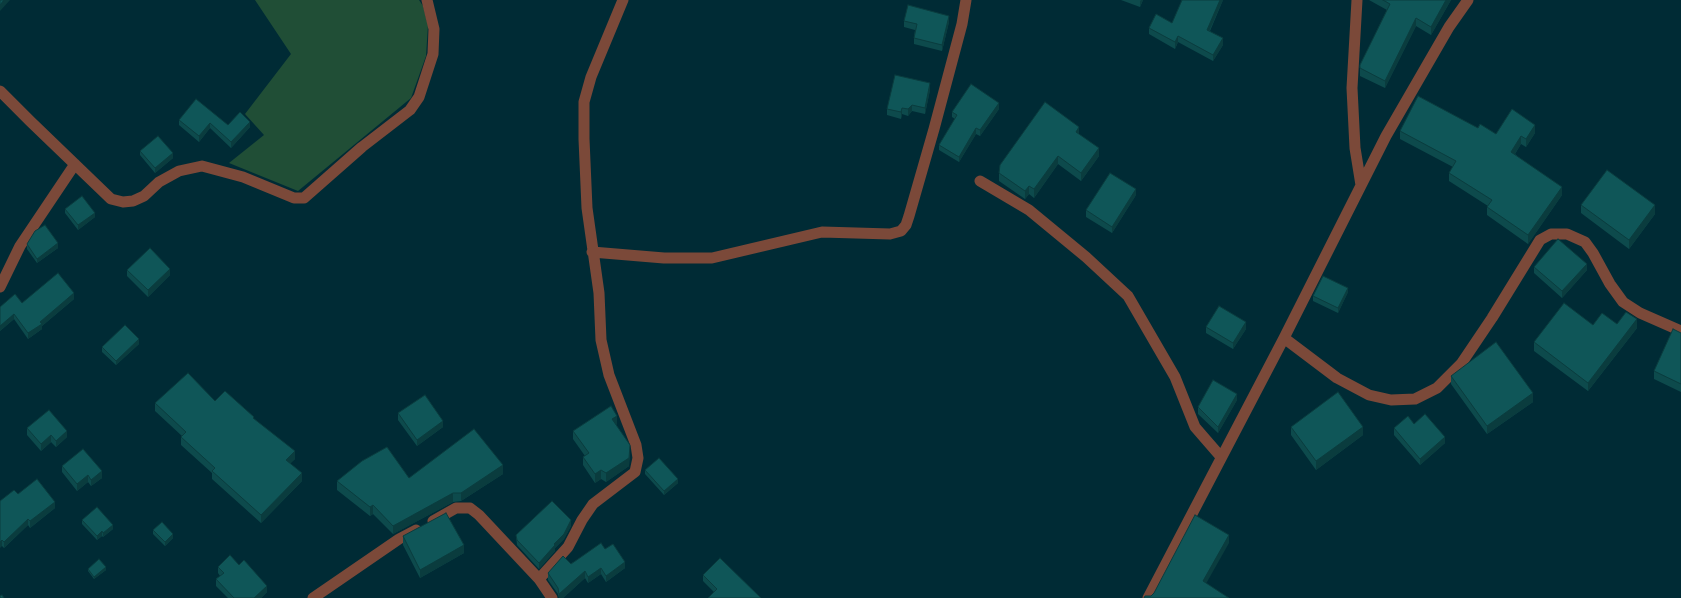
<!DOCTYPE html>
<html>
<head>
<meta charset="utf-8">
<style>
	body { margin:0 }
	canvas { display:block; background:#002b35 }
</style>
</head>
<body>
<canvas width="1681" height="598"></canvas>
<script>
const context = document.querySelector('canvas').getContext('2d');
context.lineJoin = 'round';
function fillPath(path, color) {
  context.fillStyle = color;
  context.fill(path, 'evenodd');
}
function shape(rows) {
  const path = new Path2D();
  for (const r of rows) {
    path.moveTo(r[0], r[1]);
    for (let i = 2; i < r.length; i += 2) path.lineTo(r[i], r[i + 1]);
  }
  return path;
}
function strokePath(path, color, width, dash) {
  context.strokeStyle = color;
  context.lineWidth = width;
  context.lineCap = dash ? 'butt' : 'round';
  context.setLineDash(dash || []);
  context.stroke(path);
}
fillPath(shape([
	[255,0,419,0,423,6,428,25,426,56,411,98,298,191,229,163,264,135,245,114,291,54]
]), '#204e36');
strokePath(shape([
	[1357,0,1352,88,1355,148,1361,185],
	[0,91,30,121,111,199,123,202,133,201,144,196,159,182,179,171,202,166,243,177,294,198,304,198,362,147,410,110,419,97,433,54,434,29,427,0],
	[980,181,1029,210,1086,257,1128,296,1175,377,1195,427,1221,457],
	[592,252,664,258,712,258,822,232,890,234,901,231,906,225,909,216,934,129,962,24,966,0],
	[0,287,20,246,75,164],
	[1284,338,1337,378,1369,395,1391,400,1415,399,1437,388,1461,364,1492,318,1540,240,1551,234,1567,234,1585,242,1593,253,1610,284,1623,302,1640,313,1681,331],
	[433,521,456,508,470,508,479,515,539,579,552,598],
	[539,579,568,547,582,520,593,504,635,472,638,458,636,445,609,375,601,340,599,293,587,208,584,139,584,102,591,77,623,0],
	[313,598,399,539,416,530],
	[1148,598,1284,338,1386,136,1449,27,1468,0]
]), '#7b4939', 11);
fillPath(shape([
	[1121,0,1143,0,1140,7],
	[1223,0,1210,31,1223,45,1213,61,1178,42,1175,49,1149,34,1149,28,1172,23],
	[1369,0,1451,0,1431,35,1416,26,1385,88,1360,76,1360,65,1387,10],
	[904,21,949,22,942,51,914,44,914,38,915,30,904,27],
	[930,90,925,114,912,111,908,116,902,114,901,119,887,115,887,109],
	[999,109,980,136,976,134,959,162,939,150,939,145,955,119,952,117,952,112],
	[179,120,228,125,250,127,231,148,210,128,199,142,179,125],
	[1478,128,1496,134,1535,133,1526,147,1521,144,1515,154,1562,195,1528,244,1487,215,1487,207,1488,206,1449,181,1449,173,1453,167,1400,139,1400,131],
	[1079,134,1099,156,1081,181,1058,164,1034,198,1029,194,1025,199,999,181,999,173],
	[140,151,173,158,155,173,140,155],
	[1136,195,1112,233,1086,217,1086,210],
	[1581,205,1655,214,1629,249,1581,213],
	[65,209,95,217,78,230,65,213],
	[27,244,58,248,37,263,27,249],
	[1534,267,1587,270,1562,298,1534,273],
	[127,270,170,275,148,297,127,276],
	[1348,292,1338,313,1313,301,1313,296],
	[74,299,42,326,42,329,28,339,14,319,0,331,0,307,22,303],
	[1593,325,1637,328,1588,391,1534,351,1534,342],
	[1206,327,1246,329,1233,349,1206,333],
	[1681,333,1681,392,1654,379,1654,371],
	[139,344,116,365,102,352,102,347],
	[1451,376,1533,402,1487,434,1451,384],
	[1237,400,1218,433,1198,414,1198,407],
	[215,401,254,419,295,459,290,463,302,481,261,523,212,479,212,473,181,445,181,437,182,436,155,411,155,403],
	[398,413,443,427,417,446,398,420],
	[617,424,616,425,630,453,629,466,606,482,601,479,595,483,583,465,583,457,585,456,573,439,573,431],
	[1414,424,1445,443,1420,465,1394,435,1394,428],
	[1291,427,1363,435,1316,470,1291,435],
	[27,428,67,437,56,447,51,442,41,451,27,435],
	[62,466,102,478,91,486,88,482,77,491,62,472],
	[645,470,678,483,664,495,645,474],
	[503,474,461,501,453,502,393,534,373,514,370,516,337,490,337,481],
	[18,494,55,508,30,528,28,525,4,548,2,546,0,501],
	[82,520,113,529,103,537,102,536,97,540,82,524],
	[571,526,564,539,555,548,555,551,539,569,517,545,516,535],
	[153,530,173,538,165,546,153,534],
	[403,536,464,553,420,578,403,545],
	[605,549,625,568,606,582,601,574,588,583,585,578,563,598,559,598,558,594,548,580,548,573],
	[239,565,267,592,261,598,228,598,216,586,216,579,220,576,218,573,218,567],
	[88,569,106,570,94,579,88,571],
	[703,575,761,598,714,592,703,581]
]), '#0d4a4c');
fillPath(shape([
	[4,0,10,0,0,11,0,5],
	[1141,0,1143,0,1140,7,1140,1],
	[1220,0,1223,0,1207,36,1207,30],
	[1446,0,1451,0,1431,35,1431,27],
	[949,16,949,22,942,51,942,45],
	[1416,18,1416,26,1385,88,1385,81],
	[1178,36,1178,42,1175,49,1175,42],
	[1223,38,1223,45,1213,61,1213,55],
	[930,83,930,90,925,114,925,108],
	[999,103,999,109,980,136,980,130],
	[912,105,912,111,908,116,908,109],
	[902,108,902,114,901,119,901,112],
	[250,122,250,127,231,148,231,142],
	[210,123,210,128,199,142,199,136],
	[1535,125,1535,133,1526,147,1526,139],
	[1079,127,1079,135,1076,132],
	[976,128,976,134,959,162,959,157],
	[1521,136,1521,144,1511,160,1511,152],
	[1099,148,1099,156,1081,181,1081,173],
	[173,153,173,158,155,173,155,168],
	[1058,156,1058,164,1034,198,1034,189],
	[1029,186,1029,194,1025,199,1025,191],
	[1562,187,1562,195,1528,244,1528,235],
	[1136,189,1136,195,1112,233,1112,227],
	[1655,205,1655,214,1629,249,1629,240],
	[95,213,95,217,78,230,78,225],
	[58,243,58,248,37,263,37,259],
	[1587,264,1587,270,1562,298,1562,291],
	[170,269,170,275,148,297,148,290],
	[1348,288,1348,292,1338,313,1338,308],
	[74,293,74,299,42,326,42,329,28,339,28,333,40,322],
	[14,314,14,319,0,331,0,326],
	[1637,319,1637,328,1588,391,1588,383],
	[1246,322,1246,329,1233,349,1233,343],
	[139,339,139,344,116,365,116,361],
	[1533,393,1533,402,1487,434,1487,426],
	[1237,394,1237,400,1218,433,1218,427],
	[617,416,617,424,612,427,612,419],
	[443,421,443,427,417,446,417,440],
	[1363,427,1363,435,1316,470,1316,461],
	[67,431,67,437,56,447,56,441],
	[51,435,51,442,41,451,41,444],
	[1445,437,1445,443,1420,465,1420,459],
	[630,445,629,466,606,482,606,473],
	[295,451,295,459,286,468,286,460],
	[503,465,503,474,461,501,461,493],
	[601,470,601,479,595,483,595,474],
	[102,471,102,478,91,486,91,480],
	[302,473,302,481,261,523,261,515],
	[88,475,88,482,77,491,77,484],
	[678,479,678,483,664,495,664,491],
	[453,493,453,502,393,534,393,526],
	[55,502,55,508,30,528,30,521],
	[373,505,373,514,370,516,370,507],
	[28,519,28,525,4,548,4,542],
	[571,520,571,526,564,539,555,548,555,551,539,569,539,563],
	[113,525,113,529,103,537,103,533],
	[102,531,102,536,97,540,97,536],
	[173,534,173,538,165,546,165,542],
	[1229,535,1229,543,1203,589,1203,581],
	[2,540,2,546,0,548,0,542],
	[464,545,464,553,420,578,420,570],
	[625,562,625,568,606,582,606,576],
	[106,567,106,570,94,579,94,577],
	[601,568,601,574,588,583,588,577],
	[585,571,585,578,563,598,559,598,559,594],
	[267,586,267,592,261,598,254,598]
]), '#0a3c3e');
const building = shape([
	[0,0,4,0,0,5,0,0],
	[1182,0,1220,0,1207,30,1223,38,1213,55,1178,36,1175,42,1149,28,1156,14,1172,23,1182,0],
	[1383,0,1446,0,1431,27,1416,18,1385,81,1360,68,1360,65,1390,4,1383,0],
	[908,5,949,16,942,45,914,38,917,24,904,21,908,5],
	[895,75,930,83,925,108,912,105,908,109,902,108,901,112,887,109,895,75],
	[971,84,999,103,980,130,976,128,959,157,939,145,957,115,952,112,971,84],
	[1418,96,1478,128,1480,124,1496,134,1512,109,1535,125,1526,139,1521,136,1511,152,1562,187,1528,235,1487,207,1492,200,1449,173,1456,161,1400,131,1418,96],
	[196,99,228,125,240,112,250,122,231,142,210,123,199,136,179,120,196,99],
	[1045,102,1079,127,1076,132,1099,148,1081,173,1058,156,1034,189,1029,186,1025,191,999,173,1000,165,1045,102],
	[158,136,173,153,155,168,140,151,158,136],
	[1607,170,1655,205,1629,240,1581,205,1607,170],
	[1110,173,1136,189,1112,227,1086,210,1110,173],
	[82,196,95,213,78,225,65,209,82,196],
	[45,225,58,243,37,259,27,244,35,231,45,225],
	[1558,239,1587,264,1562,291,1534,267,1558,239],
	[150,248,170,269,148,290,127,270,150,248],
	[58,273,74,293,40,322,42,324,28,333,14,314,0,326,0,307,15,294,22,303,58,273],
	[1323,276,1348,288,1338,308,1313,296,1323,276],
	[1564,303,1593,325,1602,313,1617,324,1626,312,1637,319,1588,383,1534,342,1564,303],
	[1219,306,1246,322,1233,343,1206,327,1219,306],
	[125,325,139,339,116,361,102,347,125,325],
	[1673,329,1681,333,1681,384,1654,371,1673,329],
	[1496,342,1533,393,1487,426,1451,376,1496,342],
	[188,373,215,401,225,391,254,417,253,418,295,451,286,460,302,473,261,515,212,471,215,468,181,437,186,432,155,403,188,373],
	[1213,380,1237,394,1218,427,1198,407,1213,380],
	[1338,392,1363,427,1316,461,1291,427,1338,392],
	[425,395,443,421,417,440,398,413,425,395],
	[611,406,617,416,612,419,630,445,629,458,606,473,601,470,595,474,583,457,589,453,573,431,611,406],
	[49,410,67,431,56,441,51,435,41,444,27,428,49,410],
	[1425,414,1445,437,1420,459,1394,428,1408,416,1414,424,1425,414],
	[474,429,503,465,461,493,453,493,393,526,373,505,370,507,337,481,362,461,387,447,409,478,474,429],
	[83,449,102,471,91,480,88,475,77,484,62,466,83,449],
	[659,458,678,479,664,491,645,470,659,458],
	[37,479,55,502,30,521,28,519,4,542,2,540,0,542,0,501,14,490,18,494,37,479],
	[552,501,571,520,564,534,554,544,555,545,539,563,517,540,516,535,552,501],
	[97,507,113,525,103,533,102,531,97,536,82,520,97,507],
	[446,513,464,545,420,570,403,536,446,513],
	[1195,515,1229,535,1203,581,1229,598,1144,598,1145,596,1151,596,1154,593,1195,515],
	[162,522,173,534,165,542,153,530,162,522],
	[601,543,605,549,613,544,625,562,606,576,601,568,588,577,585,571,559,594,558,588,548,573,563,556,571,564,601,543],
	[230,555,239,565,244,560,267,586,254,598,234,598,216,579,224,573,218,567,230,555],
	[720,558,761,598,708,598,717,589,703,575,720,558],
	[99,559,106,567,94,577,88,569,99,559],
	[2,595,4,598,0,598,0,596,2,595]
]);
fillPath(building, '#0f5658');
strokePath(building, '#0a3c3e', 1);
</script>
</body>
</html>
